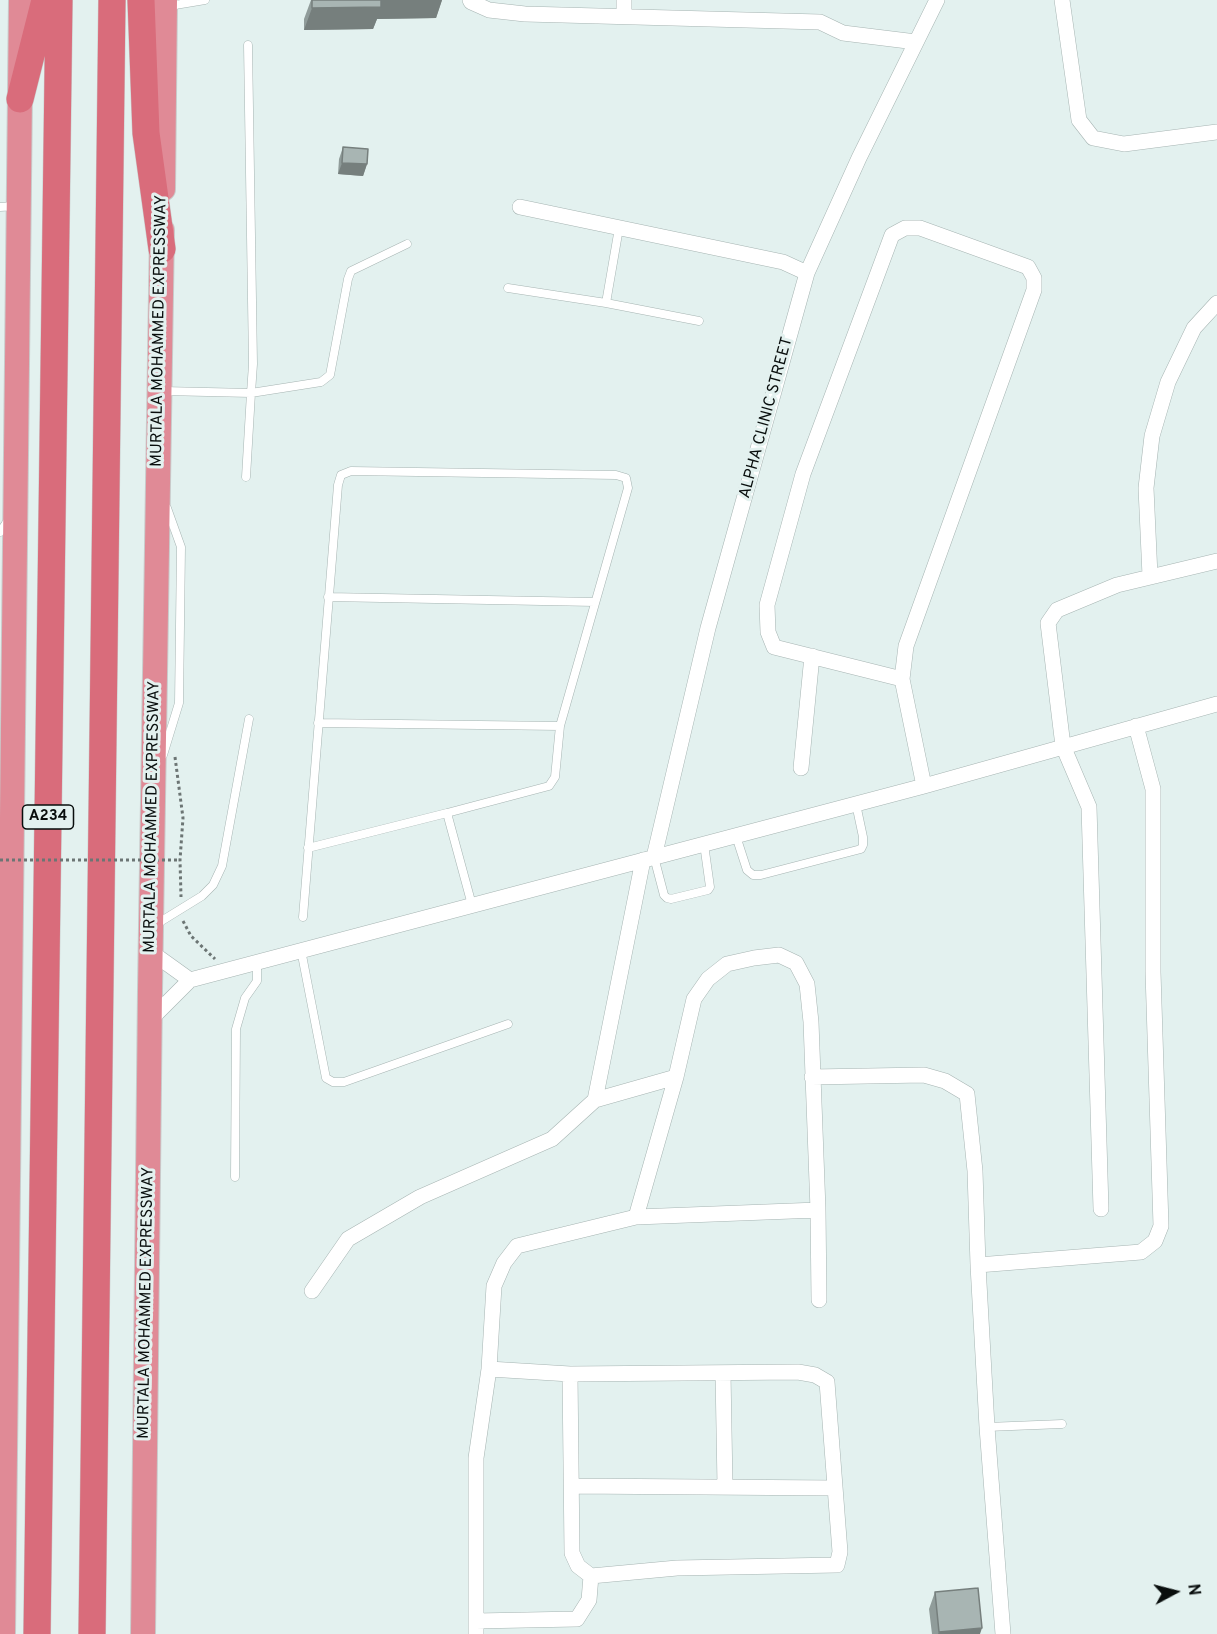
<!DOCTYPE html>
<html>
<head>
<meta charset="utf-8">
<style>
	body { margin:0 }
	#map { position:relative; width:1217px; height:1634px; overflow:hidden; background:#e3f1ef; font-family:Overpass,sans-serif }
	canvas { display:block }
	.north { position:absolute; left:1145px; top:1562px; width:60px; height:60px; -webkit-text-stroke:4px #e3f1ef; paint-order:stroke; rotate:83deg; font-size:16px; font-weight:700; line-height:24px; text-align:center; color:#090e0d }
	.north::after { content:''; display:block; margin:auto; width:21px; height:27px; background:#090e0d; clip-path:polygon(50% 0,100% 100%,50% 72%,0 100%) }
</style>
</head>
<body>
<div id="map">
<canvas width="1217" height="1634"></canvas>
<div class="north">N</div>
</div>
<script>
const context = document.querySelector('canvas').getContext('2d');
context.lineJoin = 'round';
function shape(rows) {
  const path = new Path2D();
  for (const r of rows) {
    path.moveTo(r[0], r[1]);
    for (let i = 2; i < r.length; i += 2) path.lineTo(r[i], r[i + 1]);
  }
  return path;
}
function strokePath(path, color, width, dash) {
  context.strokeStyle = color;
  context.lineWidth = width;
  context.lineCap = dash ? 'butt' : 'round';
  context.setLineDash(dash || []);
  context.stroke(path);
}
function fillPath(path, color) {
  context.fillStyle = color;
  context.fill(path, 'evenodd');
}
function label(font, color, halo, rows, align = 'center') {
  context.font = font + ' Overpass,sans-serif';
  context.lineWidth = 6;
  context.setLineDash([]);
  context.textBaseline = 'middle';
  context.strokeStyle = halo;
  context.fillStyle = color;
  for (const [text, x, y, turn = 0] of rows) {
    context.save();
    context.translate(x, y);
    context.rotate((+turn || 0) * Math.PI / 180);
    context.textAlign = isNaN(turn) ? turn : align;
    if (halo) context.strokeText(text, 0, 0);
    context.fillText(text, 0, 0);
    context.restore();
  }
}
const service = shape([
	[169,6,205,0],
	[0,207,17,206],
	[508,288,606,303,699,321],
	[606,303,619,228],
	[163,391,251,393,253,364,248,45],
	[246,477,251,393,321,382,330,375,348,279,351,271,407,244],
	[0,532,9,519],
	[328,597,595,602],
	[318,723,560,726,555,777,549,786,447,813,472,905],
	[163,755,179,703,181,547,167,508],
	[736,836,747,870,753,875,761,875,861,849,863,845,863,837,856,804],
	[308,848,447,813],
	[654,857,664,895,667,898,671,899,708,890,710,887,704,844],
	[303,917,338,485,341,475,351,471,616,475,626,478,628,488,560,726],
	[155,925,202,896,213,885,222,866,249,719],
	[301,950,326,1078,333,1082,344,1082,508,1024],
	[235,1177,236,1029,245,998,257,981,257,962],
	[987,1427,1062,1424]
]);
const minor = shape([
	[470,0,471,2,489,10,525,14,820,22,843,33,916,42],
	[624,0,624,16],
	[1062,0,1079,120,1093,138,1124,144,1217,132],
	[520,207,783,262,807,273],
	[1150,576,1146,488,1152,436,1168,382,1194,328,1217,303],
	[902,679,774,647,768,632,767,605,803,474,892,235,905,228,920,228,1028,267,1034,278,1034,290,906,646,902,679,924,786],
	[801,768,812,656],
	[654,857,708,628,807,273,859,158,937,0],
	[151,952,190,980],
	[150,1020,190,980,924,786,1217,704],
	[812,1077,924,1075,945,1081,967,1094,975,1171,978,1265,987,1427,1003,1634],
	[595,1100,643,860],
	[1101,1209,1089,807,1063,746,1048,623,1057,610,1117,585,1217,561],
	[636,1217,676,1077],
	[978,1265,1141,1252,1155,1241,1161,1226,1153,972,1153,789,1136,726],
	[312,1291,348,1239,420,1197,552,1139,595,1100,676,1077,694,999,708,979,727,964,754,958,779,955,796,963,807,984,811,1022,818,1210,819,1300],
	[489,1369,570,1374,798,1372,815,1375,827,1382,840,1552,837,1565,677,1568,591,1576,578,1566,572,1553,570,1374],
	[723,1373,725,1486],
	[572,1486,835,1488],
	[476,1621,577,1619,589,1600,591,1576],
	[476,1634,476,1458,489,1369,494,1286,504,1263,517,1246,636,1217,818,1210]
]);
const trunk = shape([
	[163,189,165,0],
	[3,1634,21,0],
	[143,1634,150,990,162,230]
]);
const motorway = shape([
	[141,0,146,133,162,249],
	[20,99,45,0],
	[37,1634,59,0],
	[92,1634,112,0]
]);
strokePath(service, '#a6b4b2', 9);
strokePath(minor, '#a6b4b2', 16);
strokePath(trunk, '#c9caca', 26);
strokePath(motorway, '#c9caca', 28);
strokePath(shape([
	[175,757,183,818,180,860,181,897],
	[183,921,191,936,215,959]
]), '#6c7574', 3, [3, 3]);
strokePath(service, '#fff', 8);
strokePath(minor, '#fff', 15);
strokePath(trunk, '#e08a96', 24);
strokePath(motorway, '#d96c7b', 27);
strokePath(shape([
	[0,860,180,860]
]), '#6c7574', 3, [3, 3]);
fillPath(shape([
	[311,0,442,0,436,18,377,19,373,29,304,30,304,19],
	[343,147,367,164,363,176,338,174,339,159],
	[935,1592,980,1634,932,1634,929,1609]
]), '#909c9a');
fillPath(shape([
	[380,0,442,0,436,18,377,19,373,29,304,30,312,8],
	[342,163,367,164,363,176,338,174],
	[982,1628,980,1634,938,1634,939,1632]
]), '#767f7d');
const building = shape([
	[312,0,381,0,381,7,312,8,312,0],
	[343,147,368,149,367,164,342,163,343,147],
	[978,1588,982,1628,939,1632,935,1592,978,1588]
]);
fillPath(building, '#a8b5b3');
strokePath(building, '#767f7d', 1.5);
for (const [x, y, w] of [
	[48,817,51]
]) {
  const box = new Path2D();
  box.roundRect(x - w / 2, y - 12, w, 24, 4.5);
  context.fillStyle = '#e3f1ef';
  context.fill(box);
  strokePath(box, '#090e0d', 1.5);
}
label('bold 15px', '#090e0d', null, [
	["A234",48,817]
]);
label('16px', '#090e0d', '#e3f1ef', [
	["MURTALA MOHAMMED EXPRESSWAY",160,331,-89],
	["ALPHA CLINIC STREET",767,418,-75],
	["MURTALA MOHAMMED EXPRESSWAY",153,817,-89],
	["MURTALA MOHAMMED EXPRESSWAY",147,1303,-89]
]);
</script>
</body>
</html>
